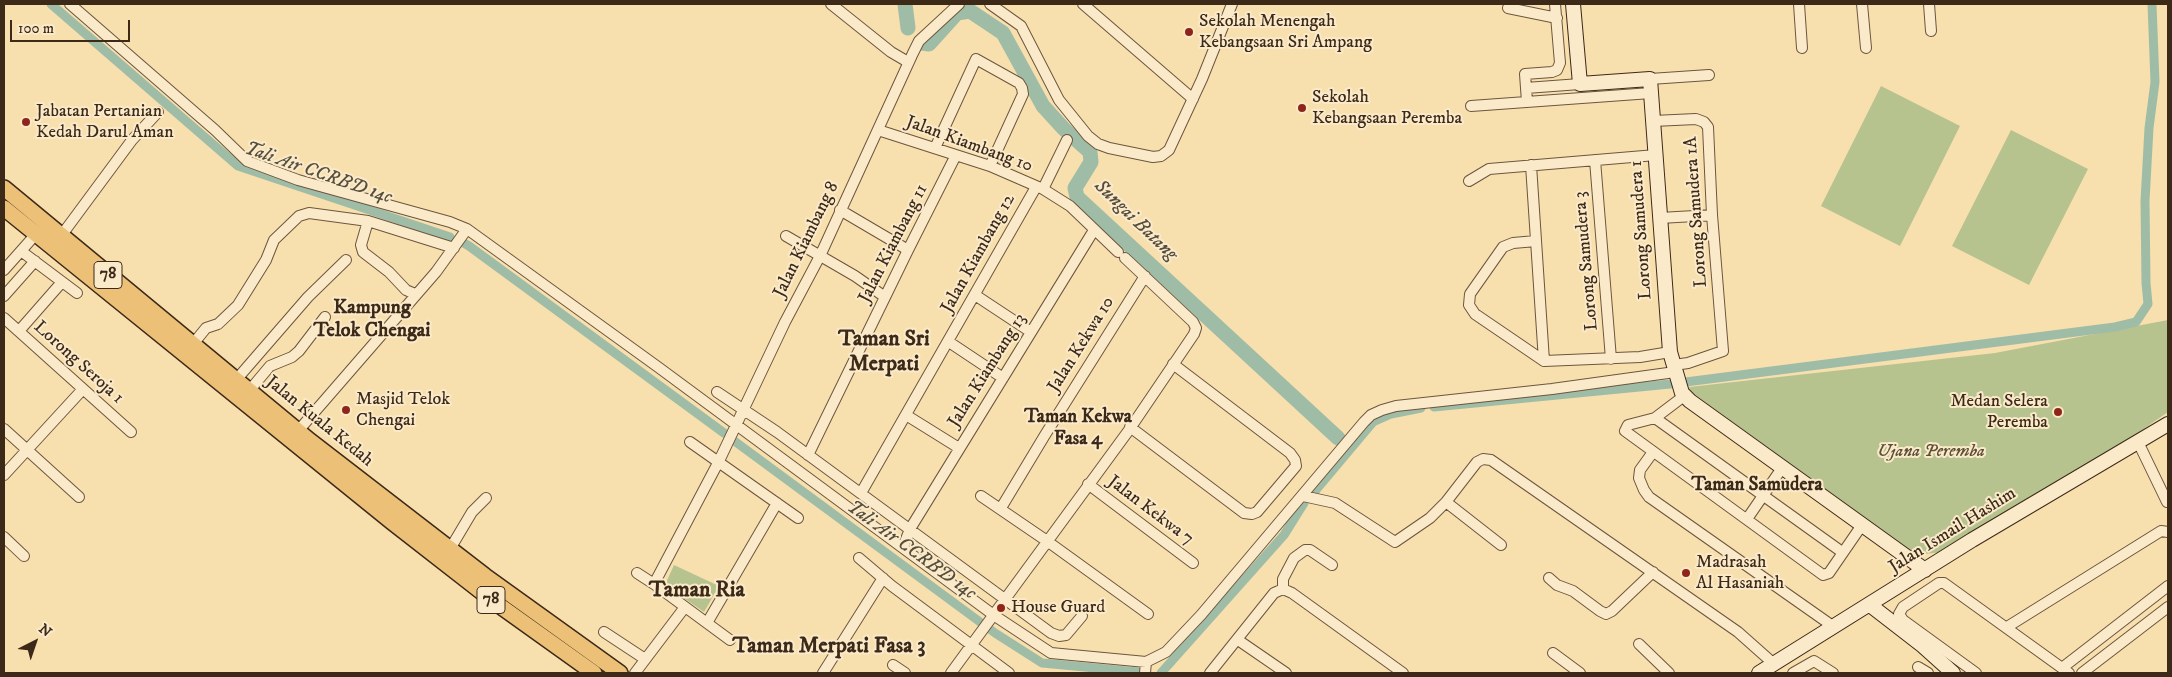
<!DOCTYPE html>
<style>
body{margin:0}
#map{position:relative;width:2172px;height:677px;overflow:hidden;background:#f8dfae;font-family:"IM FELL DW Pica",serif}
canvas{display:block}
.frame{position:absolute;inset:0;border:5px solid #3d2918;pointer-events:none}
.north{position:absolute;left:10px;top:617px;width:50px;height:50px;-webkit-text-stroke:4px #faeaca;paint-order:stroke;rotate:41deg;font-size:14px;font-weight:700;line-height:20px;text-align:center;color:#3d2918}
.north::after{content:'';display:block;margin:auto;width:18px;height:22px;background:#3d2918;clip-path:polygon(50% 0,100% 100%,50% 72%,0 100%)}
.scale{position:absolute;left:10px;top:20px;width:120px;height:22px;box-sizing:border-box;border:2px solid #3d2918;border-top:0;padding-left:6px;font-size:15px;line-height:18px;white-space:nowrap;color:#3d2918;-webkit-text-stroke:4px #faeaca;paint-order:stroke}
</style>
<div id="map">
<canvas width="2172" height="677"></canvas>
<div class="frame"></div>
<div class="north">N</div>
<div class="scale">100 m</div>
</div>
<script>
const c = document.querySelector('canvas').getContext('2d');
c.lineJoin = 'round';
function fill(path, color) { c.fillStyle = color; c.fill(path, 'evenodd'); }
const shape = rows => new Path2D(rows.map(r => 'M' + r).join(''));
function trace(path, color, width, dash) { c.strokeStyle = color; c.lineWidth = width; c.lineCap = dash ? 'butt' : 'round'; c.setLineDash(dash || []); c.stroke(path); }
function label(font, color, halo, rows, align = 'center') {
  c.font = font + ' "IM FELL DW Pica",serif'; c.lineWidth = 4; c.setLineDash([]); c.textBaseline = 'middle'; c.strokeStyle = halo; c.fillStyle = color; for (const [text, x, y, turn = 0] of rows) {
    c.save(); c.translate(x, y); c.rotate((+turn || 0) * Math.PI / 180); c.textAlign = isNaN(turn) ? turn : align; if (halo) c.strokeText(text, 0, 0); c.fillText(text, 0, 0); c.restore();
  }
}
fill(shape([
 [1881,86,1960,126,1900,246,1821,206],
 [2011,130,2088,169,2029,285,1952,246],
 [2168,320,2168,412,2122,444,1942,552,1916,555,1690,391,1689,387,1995,353],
 [674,565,719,586,704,612,665,585]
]), '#b7c38f');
trace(shape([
 [51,4,238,166,450,237],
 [460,241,469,246,724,433],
 [1434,407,1670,384,2115,327,2136,322,2148,304,2146,283,2145,201,2149,128,2155,82,2152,4],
 [733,440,995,633,1042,663,1138,672],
 [1315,491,1373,422,1391,414,1421,408],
 [1161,673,1284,535,1304,503]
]), '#9fbda6', 9);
trace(shape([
 [905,4,908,28],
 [922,43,929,44,957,13,970,11,1003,33,1043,106,1064,129,1090,152,1091,162,1075,188,1077,197,1338,438]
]), '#9fbda6', 15);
const street = shape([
 [70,4,215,130,247,161,298,180,450,222,467,229,658,367,995,616,1051,653,1146,662,1166,652,1201,615,1364,422,1371,415,1382,410,1396,406,1552,389,1675,372],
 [831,4,891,52,908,62],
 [990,4,1021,26,1059,100,1088,136,1098,144,1109,148,1153,157,1161,156,1169,150,1202,79,1232,4],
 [1083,4,1193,99],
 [1799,4,1802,48],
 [1862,4,1866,48],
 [1929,4,1931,31],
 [1508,8,1557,18],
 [1650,79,1709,75],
 [1526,88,1580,84],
 [1527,102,1525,74,1552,72,1557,70,1560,63,1555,4],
 [1471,106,1651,93],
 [1653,121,1696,119,1704,122,1708,127,1712,215,1723,351,1688,363,1674,365],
 [878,130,990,166,1043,189,1070,206,1118,252],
 [935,148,976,59,1019,83,1022,88,1023,94,990,166],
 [1595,160,1611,359],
 [1531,165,1544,361],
 [1469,181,1489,169,1656,155],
 [1043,189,1067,140],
 [840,210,908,250],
 [1660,218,1712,215],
 [368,221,361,245,363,252,389,272,406,290,415,294],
 [61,236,132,140,158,112],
 [786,236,855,276,885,297],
 [1536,241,1513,243,1503,247,1470,294,1469,305,1475,314,1544,361,1640,357,1670,352],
 [21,251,77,293],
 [4,270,36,234],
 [975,295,1031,332],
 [4,296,35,261],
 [4,318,131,432],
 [19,331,62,282],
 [949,342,1003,378],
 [193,344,206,328,218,324,238,305,266,260,274,240,299,216,309,213,368,221,454,248],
 [236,380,308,297,346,260],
 [249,391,270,366,292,357,299,351,325,317],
 [717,392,777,432,1051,633,1059,636,1066,635,1082,616],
 [1684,396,1655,418,1628,425,1625,431,1823,575,1829,573,1862,525],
 [906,415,959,448],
 [1655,418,1842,552],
 [1130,427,1244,513,1252,514,1257,512,1296,466,1295,460,1290,453,1173,364],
 [4,429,79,497],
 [298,431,436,272,467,229],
 [690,442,798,518],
 [2138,442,2167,502],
 [1653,452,1640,470,1639,478,1644,490,1649,497,1834,627],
 [808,455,908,250,956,155],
 [4,475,83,389],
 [1088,484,1193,563],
 [861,493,1036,187],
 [981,496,1047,541,1148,614],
 [1303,496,1335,503,1395,542,1430,518,1446,502,1477,462,1483,459,1491,460,1738,632,1774,664],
 [1446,502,1501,545],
 [1001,508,1045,435,1145,276],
 [1747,519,1782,468],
 [4,537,24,556],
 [903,547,910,529,1094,230],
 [450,549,472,512,486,498],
 [859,558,892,586,1009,673],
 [637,573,654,584],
 [1549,578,1557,585,1573,591,1600,611,1606,614,1612,611,1653,572],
 [1283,589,1283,579,1294,558,1305,550,1310,550,1332,565],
 [707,623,777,503],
 [2007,627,2161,531,2168,532],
 [604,632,645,659],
 [730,640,654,584,719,461,785,322,820,256,913,53,919,41,959,4],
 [1238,640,1286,673],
 [1639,644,1669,673],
 [1553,653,1580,673],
 [893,665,905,673],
 [1918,667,1928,673],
 [2062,668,2168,586],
 [635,673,685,607],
 [823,673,883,578],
 [951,673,1129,430,1194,334,1196,328,1193,322,1125,258],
 [1145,673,1146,662],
 [1210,673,1274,593,1283,589,1292,593,1403,673],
 [1793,673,1814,661,1833,673],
 [1976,673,1903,620,1899,614,1903,607,1939,583,1944,583,2069,673],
 [2082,673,2168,607]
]);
const secondary = shape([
 [1573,4,1580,84,1650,79,1670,352,1682,393,1690,401,1925,570],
 [1870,605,1923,646,1953,673],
 [1759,673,1972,540,2168,424]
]);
const primary = shape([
 [4,188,310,441,485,576,620,673],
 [4,208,392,522,496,603,594,673]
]);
trace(street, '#6c563e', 12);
trace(secondary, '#3d2918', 16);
trace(primary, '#3d2918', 18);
trace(street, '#faeaca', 10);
trace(secondary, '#faeaca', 14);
trace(primary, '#ecc077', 15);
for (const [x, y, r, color] of [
 [1189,32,5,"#8f2418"],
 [1302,108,5,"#8f2418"],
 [26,122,5,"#8f2418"],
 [346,410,5,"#8f2418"],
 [2058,412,5,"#8f2418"],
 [1686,573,5,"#8f2418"],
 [1001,608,5,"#8f2418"]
]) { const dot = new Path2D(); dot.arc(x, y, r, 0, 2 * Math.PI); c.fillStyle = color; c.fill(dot); trace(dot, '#faeaca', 2); }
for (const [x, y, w] of [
 [108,275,28],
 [491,600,28]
]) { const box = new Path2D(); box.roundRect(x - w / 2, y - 13.5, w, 27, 4); c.fillStyle = '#faeaca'; c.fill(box); trace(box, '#3d2918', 1); }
label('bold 16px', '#3d2918', null, [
 ["78",108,275],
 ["78",491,600]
]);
label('18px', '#3d2918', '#faeaca', [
 ["Sekolah Menengah",1199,22],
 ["Kebangsaan Sri Ampang",1199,43],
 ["Sekolah",1312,98],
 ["Kebangsaan Peremba",1312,119],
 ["Jabatan Pertanian",36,112],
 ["Kedah Darul Aman",36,133],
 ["Masjid Telok",356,400],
 ["Chengai",356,421],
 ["Medan Selera",2048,402,"right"],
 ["Peremba",2048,423,"right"],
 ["Madrasah",1696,563],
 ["Al Hasaniah",1696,584],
 ["House Guard",1011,608]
], 'left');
label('18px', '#3d2918', '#faeaca', [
 ["Jalan Kiambang 10",969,145,20],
 ["Lorong Samudera 1A",1697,212,-94],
 ["Lorong Samudera 1",1642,230,-94],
 ["Jalan Kiambang 8",807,240,-64],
 ["Jalan Kiambang 11",894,244,-63],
 ["Jalan Kiambang 12",979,254,-61],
 ["Lorong Samudera 3",1587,261,-95],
 ["Jalan Kekwa 10",1082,345,-58],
 ["Lorong Seroja 1",78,363,42],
 ["Jalan Kiambang 13",988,371,-58],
 ["Jalan Kuala Kedah",319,422,39],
 ["Jalan Kekwa 7",1150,511,37],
 ["Jalan Ismail Hashim",1953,531,-32]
]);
label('italic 18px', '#5c5036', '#faeaca', [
 ["Ujana Peremba",1931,452]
]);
label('italic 19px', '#564e3c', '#faeaca', [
 ["Tali Air CCRBD 14c",318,174,19],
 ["Sungai Batang",1135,221,44],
 ["Tali Air CCRBD 14c",911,551,36]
]);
label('bold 19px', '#3d2918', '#faeaca', [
 ["Taman Kekwa",1078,418],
 ["Fasa 4",1078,440],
 ["Taman Samudera",1757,486]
]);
label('bold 20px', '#3d2918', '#faeaca', [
 ["Kampung",372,309],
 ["Telok Chengai",372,332]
]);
label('bold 22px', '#3d2918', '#faeaca', [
 ["Taman Sri",884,340],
 ["Merpati",884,365],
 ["Taman Ria",697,591],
 ["Taman Merpati Fasa 3",829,647]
]);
</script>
